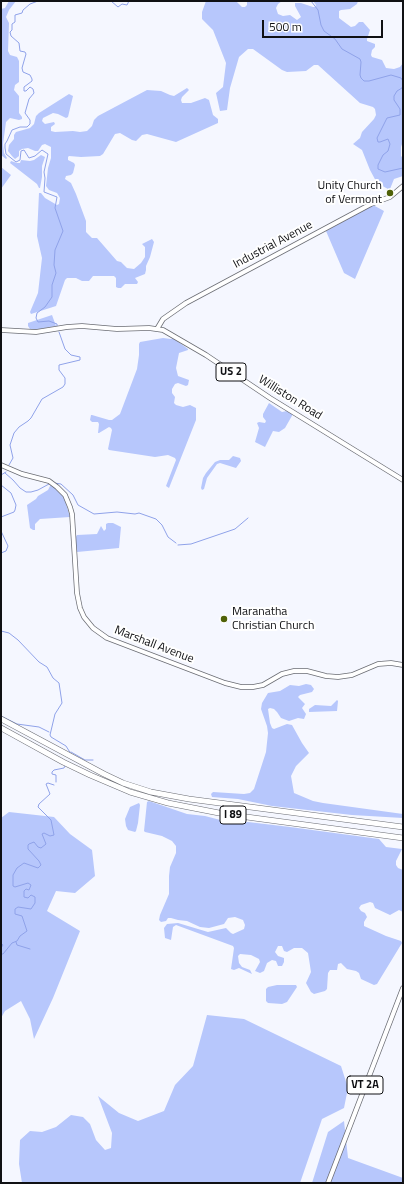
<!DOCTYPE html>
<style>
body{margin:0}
#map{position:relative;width:404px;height:1184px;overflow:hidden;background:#f5f7ff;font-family:"Titillium Web",sans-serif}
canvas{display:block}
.frame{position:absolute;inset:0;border:2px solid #101114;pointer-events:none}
.scale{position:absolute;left:262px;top:20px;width:121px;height:18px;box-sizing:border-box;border:2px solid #101114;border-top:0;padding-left:5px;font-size:12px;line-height:14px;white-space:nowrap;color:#101114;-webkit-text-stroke:3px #fff;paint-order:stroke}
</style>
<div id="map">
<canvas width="404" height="1184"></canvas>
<div class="frame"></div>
<div class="scale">500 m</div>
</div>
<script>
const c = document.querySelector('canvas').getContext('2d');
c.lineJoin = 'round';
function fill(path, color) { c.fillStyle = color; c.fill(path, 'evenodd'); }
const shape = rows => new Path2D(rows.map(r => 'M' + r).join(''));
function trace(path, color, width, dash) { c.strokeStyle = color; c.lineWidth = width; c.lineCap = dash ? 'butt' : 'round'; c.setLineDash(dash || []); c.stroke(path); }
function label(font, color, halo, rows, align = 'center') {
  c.font = font + ' "Titillium Web",sans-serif'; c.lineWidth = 4; c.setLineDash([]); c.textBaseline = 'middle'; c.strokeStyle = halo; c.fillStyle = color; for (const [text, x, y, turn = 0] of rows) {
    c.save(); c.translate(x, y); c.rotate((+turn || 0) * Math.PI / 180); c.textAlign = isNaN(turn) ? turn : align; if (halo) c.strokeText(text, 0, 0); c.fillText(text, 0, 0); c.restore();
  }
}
fill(shape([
 [9,1,16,1,9,10,6,17,9,23,8,51,10,55,17,57,19,61,19,82,15,85,14,90,19,96,19,113,22,117,22,119,19,120,10,118,6,122,3,144,4,153,7,158,6,159,1,155,1,9,5,8],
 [206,1,236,1,242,7,245,7,247,5,247,1,282,1,278,4,276,8,278,14,283,16,290,15,297,20,301,17,295,6,295,3,301,3,313,7,315,7,316,5,313,1,358,1,357,4,350,9,341,10,339,11,339,18,351,27,355,26,359,22,363,22,370,30,367,39,367,41,375,44,375,47,372,50,371,55,372,57,382,60,386,68,394,69,400,67,403,63,403,141,401,147,401,156,403,158,403,176,394,179,390,189,388,189,377,183,370,170,362,150,353,144,360,138,362,132,374,119,376,115,375,109,373,107,360,103,318,65,314,65,306,71,287,72,282,70,253,49,248,49,239,57,230,88,227,110,220,111,216,93,223,87,226,63,213,30,202,19,202,12],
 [187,88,189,90,182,97,181,100,182,103,191,103,205,98,209,100,213,115,218,119,218,123,176,142,147,134,142,135,136,141,132,140,120,133,115,134,103,154,100,156,81,157,69,156,68,157,68,160,74,163,75,165,73,173,71,175,66,176,65,179,71,183,76,194,86,221,86,232,92,238,97,238,117,261,121,262,127,268,134,269,141,263,145,257,145,247,142,244,152,239,154,242,150,257,146,266,146,270,145,274,135,278,138,282,137,284,125,284,121,288,118,288,116,287,116,278,114,276,93,276,89,281,82,281,76,278,67,278,65,280,56,306,31,314,30,312,38,293,42,258,37,236,39,193,41,193,45,198,57,205,59,204,60,198,57,193,49,190,46,186,48,168,51,158,51,147,45,144,42,145,38,151,35,151,28,148,22,149,19,151,19,156,15,159,12,156,8,151,9,145,14,139,14,135,16,132,30,128,34,124,36,116,39,113,69,94,73,96,68,117,66,118,58,114,53,113,43,118,42,121,45,124,54,122,55,124,51,127,51,131,55,132,73,131,80,132,87,131,92,126,94,120,98,116,147,90,161,91,170,95,174,96],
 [41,155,45,157,42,166,42,177,40,188,39,188,37,184,10,163,11,161,17,163,20,163,21,160,30,161,34,160],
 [1,167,11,175,1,189],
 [373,205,384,211,355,279,344,273,326,231],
 [52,315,56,326,34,330,30,329,28,326,28,323],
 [163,338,171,339,173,338,188,349,188,350,179,353,176,368,178,376,189,380,188,385,186,386,178,383,175,384,172,389,172,393,175,397,174,403,176,405,183,407,190,405,196,408,196,420,169,488,166,486,176,460,175,458,168,455,155,457,109,450,108,449,112,430,111,428,109,427,99,433,98,433,99,424,98,422,92,422,90,420,91,415,92,415,109,420,112,420,120,414,137,369,139,355,139,344,140,342],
 [269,403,282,412,287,411,293,414,285,428,279,432,273,431,265,447,255,442,259,428,257,423,259,422,265,423,266,421,263,417,263,414],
 [233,456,240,458,241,461,236,468,220,463,217,464,207,478,204,489,202,490,201,488,203,478,206,473,215,462,220,460,229,460],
 [51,484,61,492,64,497,70,517,40,519,35,524,35,530,33,530,30,528,27,505,36,499,38,496,48,490],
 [108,523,113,523,121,527,119,548,77,552,75,550,75,538,77,535,97,534,101,526,104,531,106,529,106,524],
 [306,684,311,685,314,689,312,692,300,695,298,697,305,704,302,708,306,714,304,719,298,718,289,721,281,718,277,712,274,709,270,708,268,709,270,723,272,728,274,729,287,724,292,725,302,743,309,753,296,766,291,776,294,793,313,801,323,803,403,814,403,818,352,815,272,806,238,799,212,797,211,794,213,792,244,794,250,793,254,789,266,752,268,733,267,726,261,709,262,703,268,693,280,691,290,685,299,686],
 [337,700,338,701,337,711,309,712,309,709,315,705,331,706],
 [149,801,187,814,205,816,228,822,235,823,248,822,290,827,379,839,386,847,402,849,396,861,396,865,398,868,403,870,403,912,399,910,390,915,375,908,373,903,370,902,361,905,359,908,361,911,365,913,367,917,364,922,364,926,386,936,401,941,402,943,377,984,374,985,361,979,359,973,356,971,347,969,341,963,338,964,337,970,330,970,328,973,327,989,325,991,314,994,311,992,306,983,311,972,308,953,302,948,294,948,287,952,284,951,282,946,278,946,275,952,278,956,284,958,284,962,282,966,278,966,276,961,272,960,267,963,264,971,260,973,255,971,260,962,259,959,251,955,240,954,238,956,239,963,242,967,250,970,252,974,239,968,234,970,231,969,234,948,233,946,176,925,173,927,171,940,165,938,164,928,167,924,178,923,208,932,226,928,231,933,233,934,244,929,245,925,243,920,235,917,228,918,224,924,209,928,200,927,187,921,178,920,171,918,168,918,166,921,161,922,159,920,160,915,169,894,169,876,170,867,176,853,176,846,172,841,162,836,145,832,144,831,147,802],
 [139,803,140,805,138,823,136,831,135,832,128,830,126,826,125,819,130,807],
 [9,812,54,817,70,834,92,850,95,876,75,893,56,891,47,911,80,931,53,998,34,1039,30,1019,21,1001,5,1011,1,1018,1,818],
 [277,985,296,985,297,987,287,1002,282,1004,268,1003,266,1001,266,989,268,987],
 [207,1015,244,1019,341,1066,348,1088,344,1108,322,1119,300,1183,22,1183,19,1164,20,1140,30,1131,42,1132,56,1127,71,1115,83,1117,90,1124,96,1140,105,1150,111,1148,112,1133,98,1096,119,1113,138,1121,164,1111,175,1085,193,1066],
 [344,1121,348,1158,403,1178,403,1183,312,1183,328,1132]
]), '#b7c7fc');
trace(shape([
 [38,1,30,4,23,10,22,13,15,15,15,22,12,24,12,30,10,32,11,36,19,43,20,51,25,52,26,54,22,68,23,72,30,75,32,79,32,81,24,87,24,91,26,91,30,87,33,89,34,93,29,99,25,113,30,120,30,124,27,127,20,127,12,130,7,141,5,144,5,148,6,154,16,162,20,160,21,151,24,150,29,158,35,156,42,150,48,154,44,172,45,178,44,192,57,197,55,208,63,231,55,250,54,265,56,273,52,285,52,297,45,307,37,313,36,318,38,322,49,321,57,324,57,326],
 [111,1,118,7,122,4,127,5,129,1],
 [137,1,141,1],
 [311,1,318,10,321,25,324,31,335,39,342,49,360,59,361,62,360,75,361,78,364,81,369,81,391,75,401,78,403,81],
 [403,85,402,88,397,91,394,96,394,100,400,109,400,115,387,118,377,138,378,142,380,142,388,139,390,144,388,151,383,155,378,165,378,169,385,172,403,168],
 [9,465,13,458,10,445,14,433,19,427,28,421,31,418,42,399,63,387,65,384,65,378,59,370,59,365,80,360,80,357,71,355,65,349,59,332],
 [5,473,13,480,20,488,26,492,31,492,38,490,49,484],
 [1,475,6,472],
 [54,483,61,484,73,495,78,505,94,514,117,512,135,514,139,513,156,519,162,525,168,537,176,543],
 [1,485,11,493,16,505,15,510,14,512,1,517],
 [1,531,8,546,6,551,1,553],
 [178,545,191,544,235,529,248,518],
 [1,631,9,633,18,640,39,662,47,667,53,678,59,683,62,703,55,714,50,735,51,737,66,746,71,754],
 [1,716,17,724,39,727,49,732],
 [71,752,85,760,93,760],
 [56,782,56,775,52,774,52,772,54,770,64,768,65,766],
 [16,942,17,945,30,949],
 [1,943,3,945,1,948],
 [1,954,3,954,12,943,17,941,20,936,27,931,22,916,15,914,15,909,18,907,31,909,35,903,35,897,31,895,28,898,24,897,24,891,26,889,29,890,31,885,28,883,15,887,13,886,13,875,17,868,24,863,38,868,41,865,39,861,28,849,28,845,29,844,34,842,38,847,41,848,46,844,42,834,44,833,50,836,54,835,51,820,38,807,39,804,50,794,46,784,48,783,54,785]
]), '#8fa2e9', 1);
const major = shape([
 [157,329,163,319,186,303,371,204,390,197,403,186],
 [1,330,36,332,67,327,82,326,117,329,149,328,163,330,206,355,270,398,403,480],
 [1,465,22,474,49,481,57,487,65,495,70,507,72,514,77,593,80,608,84,617,93,628,107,638,225,683,241,687,253,687,263,685,282,674,294,671,307,671,326,676,338,677,352,675,378,664,391,663,403,665],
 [328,1183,403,988]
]);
const highway = shape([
 [1,719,104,774,123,783,151,792,189,799,403,827],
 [1,728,63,762,90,775,130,792,168,803,219,813,254,818,403,838]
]);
trace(major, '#6b6d74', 5.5);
trace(highway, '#6b6d74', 6);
trace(major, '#fff', 4);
trace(highway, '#fff', 5);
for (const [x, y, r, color] of [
 [390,193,4,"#4f6108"],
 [224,619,4,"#4f6108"]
]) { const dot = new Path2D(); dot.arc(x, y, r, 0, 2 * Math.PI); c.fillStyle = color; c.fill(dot); trace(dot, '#fff', 1.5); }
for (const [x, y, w] of [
 [231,372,30],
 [233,815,26],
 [365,1085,36]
]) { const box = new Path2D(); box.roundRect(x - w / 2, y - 9, w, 18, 3); c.fillStyle = '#fff'; c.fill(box); trace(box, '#101114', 1); }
label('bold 11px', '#101114', null, [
 ["US 2",231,372],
 ["I 89",233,815],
 ["VT 2A",365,1085]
]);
label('12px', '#101114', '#fff', [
 ["Unity Church",382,186],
 ["of Vermont",382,200],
 ["Maranatha",232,612,"left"],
 ["Christian Church",232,626,"left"]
], 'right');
label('12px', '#101114', '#fff', [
 ["Industrial Avenue",273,245,-28],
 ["Williston Road",290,398,32],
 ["Marshall Avenue",154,645,21]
]);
</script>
